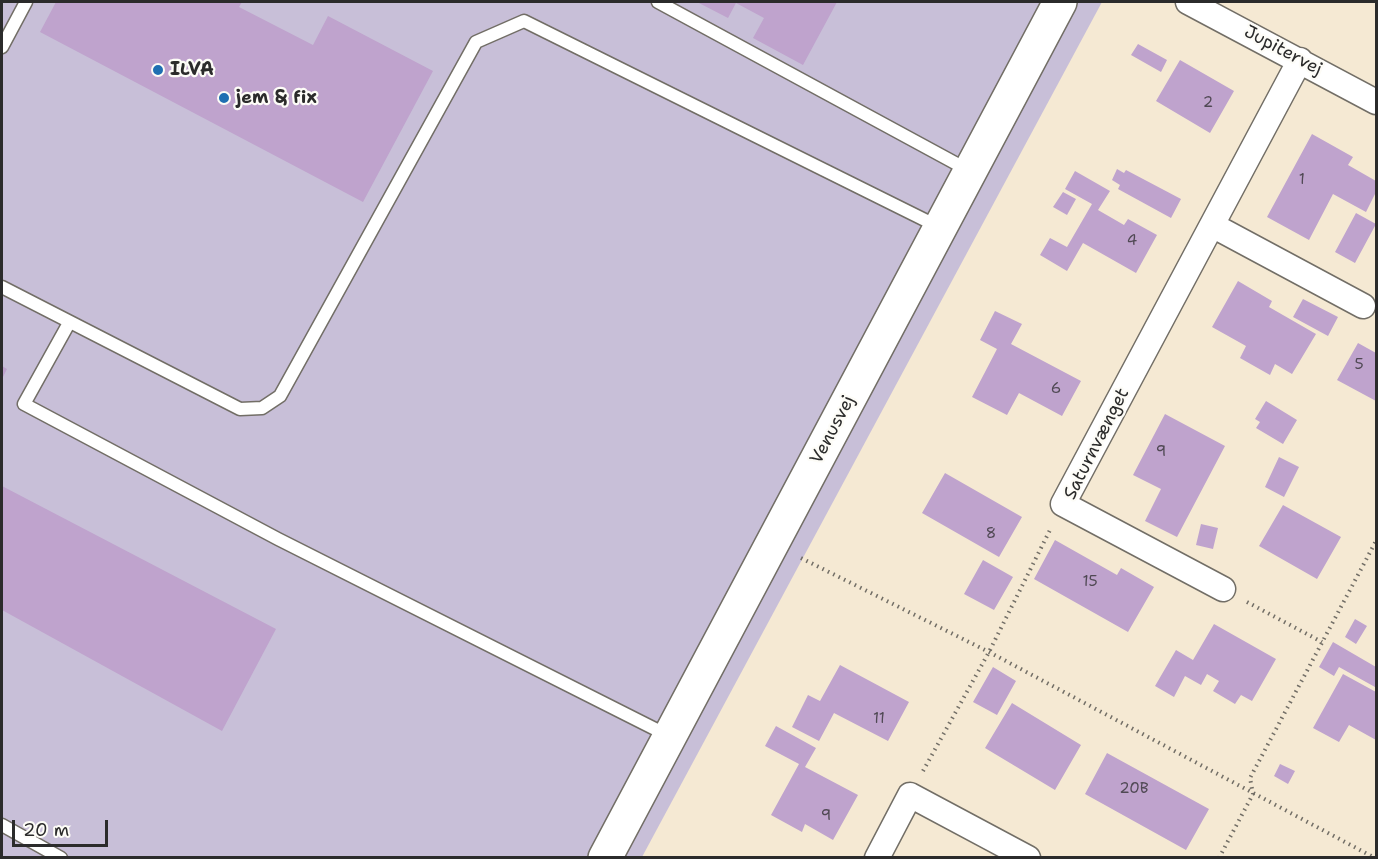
<!DOCTYPE html>
<meta charset="utf-8">
<style>
body{margin:0}
#map{position:relative;width:1378px;height:859px;overflow:hidden;background:#f5e9d3;font-family:"Shantell Sans",sans-serif}
canvas{display:block}
.frame{position:absolute;inset:0;border:3px solid #2b2b2b;pointer-events:none}
.scale{position:absolute;left:12px;top:820px;width:96px;height:27px;box-sizing:border-box;border:3px solid #2b2b2b;border-top:0;padding-left:8px;font-size:18px;line-height:21px;white-space:nowrap;color:#2b2b2b;-webkit-text-stroke:4px #fdfcf7;paint-order:stroke}
</style>
<div id="map">
<canvas width="1378" height="859"></canvas>
<div class="frame"></div>
<div class="scale">20 m</div>
</div>
<script>
const c = document.querySelector('canvas').getContext('2d');
c.lineJoin = 'round';
function fill(path, color) { c.fillStyle = color; c.fill(path, 'evenodd'); }
const shape = rows => new Path2D(rows.map(r => 'M' + r).join(''));
function trace(path, color, width, dash) { c.strokeStyle = color; c.lineWidth = width; c.lineCap = dash ? 'butt' : 'round'; c.setLineDash(dash || []); c.stroke(path); }
function label(font, color, halo, rows, align = 'center') {
  c.font = font + ' "Shantell Sans",sans-serif'; c.lineWidth = 4.5; c.setLineDash([]); c.textBaseline = 'middle'; c.strokeStyle = halo; c.fillStyle = color; for (const [text, x, y, turn = 0] of rows) {
    c.save(); c.translate(x, y); c.rotate((+turn || 0) * Math.PI / 180); c.textAlign = isNaN(turn) ? turn : align; if (halo) c.strokeText(text, 0, 0); c.fillText(text, 0, 0); c.restore();
  }
}
fill(shape([
 [2,2,1102,2,642,857,2,858]
]), '#c8bfd8');
fill(shape([
 [56,2,242,2,239,7,313,45,328,16,433,71,363,202,40,32],
 [697,2,837,2,803,65,753,38,764,18,736,3,728,18],
 [1138,44,1167,60,1161,72,1131,55],
 [1180,60,1234,91,1210,133,1156,101],
 [1312,134,1353,157,1348,165,1376,181,1376,192,1366,212,1333,194,1309,240,1267,217],
 [1117,169,1124,173,1126,170,1181,199,1171,218,1118,189,1120,185,1112,180],
 [1075,171,1110,191,1098,210,1124,225,1128,219,1157,235,1136,273,1083,243,1067,271,1040,255,1050,238,1067,247,1092,204,1065,189],
 [1063,192,1076,199,1067,215,1053,207],
 [1356,213,1376,224,1355,263,1335,252],
 [1238,281,1272,301,1269,307,1316,334,1292,374,1275,364,1270,375,1240,358,1246,346,1212,327],
 [1303,299,1338,317,1328,336,1293,317],
 [995,311,1022,324,1011,344,1081,381,1062,416,1019,393,1007,415,972,397,997,349,980,340],
 [1358,343,1376,353,1376,401,1337,380],
 [2,366,7,369,2,379],
 [1266,401,1297,420,1283,444,1256,428,1260,422,1255,419],
 [1165,414,1225,446,1177,537,1145,521,1161,489,1133,475],
 [1279,457,1299,467,1284,497,1265,487],
 [945,473,1022,517,999,557,922,513],
 [2,486,276,629,222,731,2,610],
 [1283,505,1341,537,1317,579,1259,546],
 [1201,524,1218,528,1213,549,1196,545],
 [1055,540,1117,575,1121,568,1154,587,1128,632,1034,579],
 [983,560,1013,577,994,610,964,594],
 [1355,619,1367,626,1356,644,1345,637],
 [1214,624,1276,659,1252,701,1241,695,1235,704,1213,691,1219,681,1207,674,1201,685,1185,676,1174,697,1155,686,1176,650,1193,660],
 [1333,642,1376,667,1375,687,1339,667,1334,676,1319,667],
 [840,665,909,702,888,741,834,713,819,741,792,727,808,695,820,701],
 [993,667,1016,681,997,715,973,702],
 [1343,674,1376,692,1376,740,1349,725,1339,742,1313,728],
 [1012,703,1081,745,1055,790,985,748],
 [776,726,816,748,805,767,858,795,833,840,805,824,802,832,771,815,799,764,765,746],
 [1107,753,1209,809,1186,850,1085,794],
 [1280,764,1295,771,1288,784,1274,776]
]), '#bfa3cd');
const lane = shape([
 [658,2,968,170],
 [2,47,26,2],
 [2,287,240,409,262,408,280,396,476,42,524,21,939,227],
 [69,323,24,404,278,539,669,736],
 [2,825,61,858]
]);
const street = shape([
 [1188,2,1376,102],
 [1212,225,1363,306],
 [1223,589,1063,504,1300,60],
 [877,858,910,795,1028,858]
]);
const secondary = shape([
 [605,858,1060,2]
]);
trace(lane, '#726e66', 15);
trace(street, '#726e66', 27);
trace(secondary, '#726e66', 36);
trace(shape([
 [801,558,989,652,1375,858],
 [1247,602,1322,642],
 [923,771,989,652,1051,528],
 [1219,858,1253,794,1250,778,1376,541]
]), '#726e66', 4, [1.5, 4.5]);
trace(lane, '#fff', 12);
trace(street, '#fff', 24);
trace(secondary, '#fff', 33);
for (const [x, y, r, color] of [
 [158,70,6,"#1f6fb2"],
 [224,98,6,"#1f6fb2"]
]) { const dot = new Path2D(); dot.arc(x, y, r, 0, 2 * Math.PI); c.fillStyle = color; c.fill(dot); trace(dot, '#fdfcf7', 2); }
label('15px', '#504954', null, [
 ["2",1208,103],
 ["1",1302,180],
 ["4",1132,241],
 ["5",1359,365],
 ["6",1056,389],
 ["9",1161,452],
 ["8",991,534],
 ["15",1090,582],
 ["11",879,719],
 ["20B",1134,789],
 ["9",826,816]
]);
label('18px', '#2b2b2b', '#fdfcf7', [
 ["Jupitervej",1283,51,28],
 ["Venusvej",833,430,-62],
 ["Saturnvænget",1097,444,-63]
]);
label('bold 18px', '#2b2b2b', '#fdfcf7', [
 ["ILVA",170,70],
 ["jem & fix",236,98]
], 'left');
</script>
